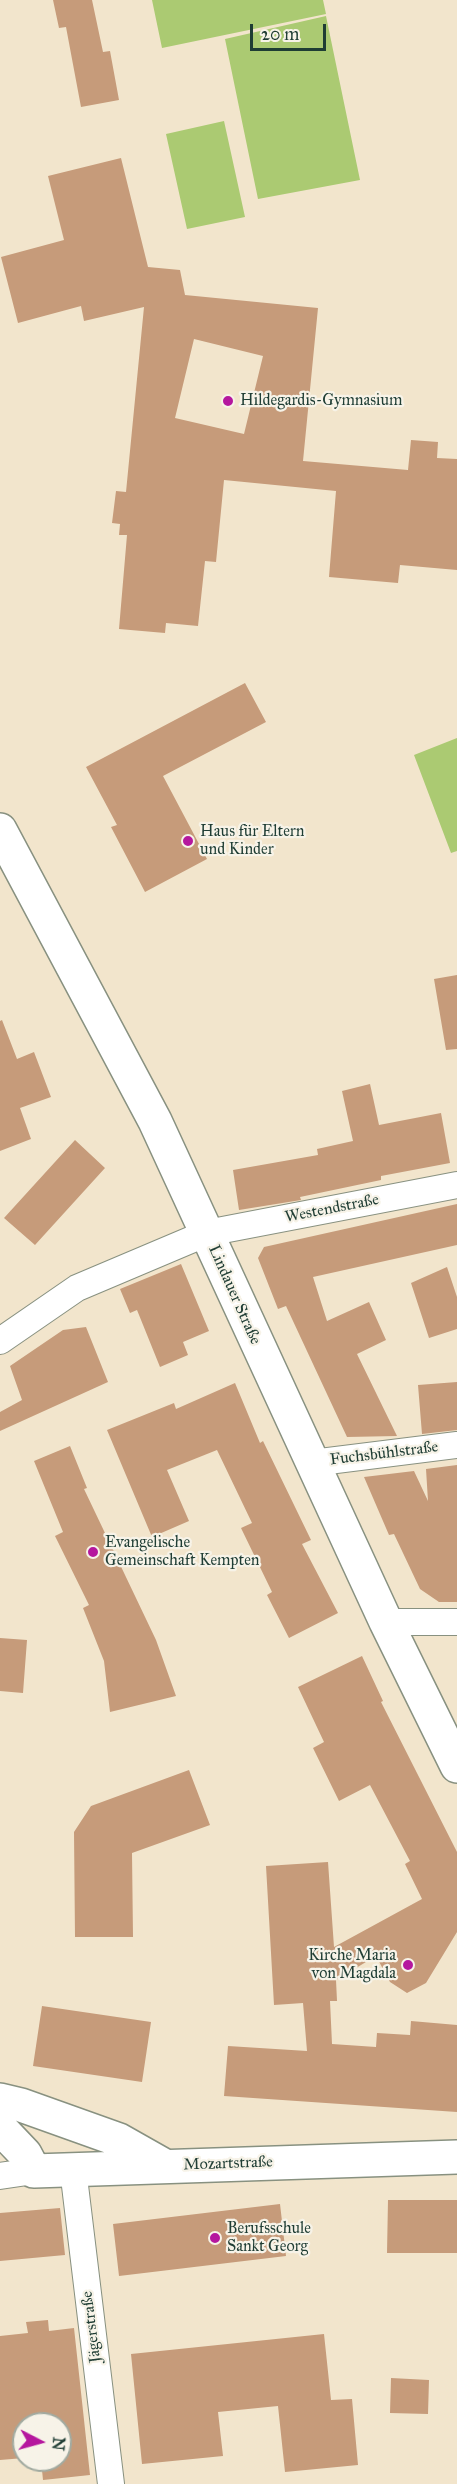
<!DOCTYPE html>
<meta charset="utf-8">
<style>
body{margin:0}
#map{position:relative;width:457px;height:2484px;overflow:hidden;background:#f2e5cc;font-family:"IM FELL Great Primer",serif}
canvas{display:block}
.north{position:absolute;left:12px;top:2412px;width:60px;height:60px;box-sizing:border-box;background:#f7f3e8;border:2px solid #a1aaa0;border-radius:50%;rotate:96deg;font-size:16px;font-weight:700;line-height:24px;text-align:center;color:#1f3d34}
.north::after{content:'';display:block;margin:auto;width:21px;height:27px;background:#b5179e;clip-path:polygon(50% 0,100% 100%,50% 72%,0 100%)}
.scale{position:absolute;left:250px;top:24px;width:76px;height:27px;box-sizing:border-box;border:3px solid #1f3d34;border-top:0;padding-left:8px;font-size:18px;line-height:21px;white-space:nowrap;color:#1f3d34;-webkit-text-stroke:4px #f7f3e8;paint-order:stroke}
</style>
<div id="map">
<canvas width="457" height="2484"></canvas>
<div class="north">N</div>
<div class="scale">20 m</div>
</div>
<script>
const c = document.querySelector('canvas').getContext('2d');
c.lineJoin = 'round';
function fill(path, color) { c.fillStyle = color; c.fill(path, 'evenodd'); }
const shape = rows => new Path2D(rows.map(r => 'M' + r).join(''));
function trace(path, color, width, dash) { c.strokeStyle = color; c.lineWidth = width; c.lineCap = dash ? 'butt' : 'round'; c.setLineDash(dash || []); c.stroke(path); }
function label(font, color, halo, rows, align = 'center') {
  c.font = font + ' "IM FELL Great Primer",serif'; c.lineWidth = 4.5; c.setLineDash([]); c.textBaseline = 'middle'; c.strokeStyle = halo; c.fillStyle = color; for (const [text, x, y, turn = 0] of rows) {
    c.save(); c.translate(x, y); c.rotate((+turn || 0) * Math.PI / 180); c.textAlign = isNaN(turn) ? turn : align; if (halo) c.strokeText(text, 0, 0); c.fillText(text, 0, 0); c.restore();
  }
}
fill(shape([
 [152,0,323,0,326,14,162,48],
 [326,16,360,180,258,199,225,39],
 [224,121,245,217,187,229,166,134],
 [457,738,457,851,451,853,414,755]
]), '#abca72');
fill(shape([
 [53,0,92,0,103,52,110,51,119,100,81,107,66,27,59,28],
 [121,158,148,267,180,270,185,295,318,308,303,461,408,470,411,440,438,442,437,458,457,459,457,570,400,565,398,583,329,577,336,491,224,480,216,562,205,561,198,626,166,623,165,633,119,629,127,535,119,535,120,524,112,523,116,491,126,492,144,307,84,321,81,306,18,323,1,257,64,240,48,176],
 [194,339,263,356,244,434,175,418],
 [245,683,266,722,163,776,207,859,145,892,111,827,117,825,86,767],
 [457,975,457,1049,446,1050,434,979],
 [2,1020,17,1059,34,1052,51,1097,20,1108,31,1139,0,1151,0,1021],
 [370,1084,379,1125,441,1113,450,1163,381,1176,381,1180,300,1197,301,1200,239,1210,233,1170,318,1155,317,1149,353,1141,342,1091],
 [75,1140,105,1168,35,1245,4,1218],
 [457,1204,457,1245,313,1277,327,1321,369,1302,386,1340,357,1354,397,1436,347,1437,286,1306,278,1309,258,1258,264,1247],
 [181,1264,209,1331,183,1342,188,1355,160,1367,137,1310,130,1313,120,1289],
 [447,1267,457,1297,457,1329,429,1338,411,1283],
 [86,1327,108,1382,0,1431,0,1412,22,1400,10,1366,63,1330],
 [457,1382,457,1430,422,1434,418,1385],
 [235,1383,260,1443,263,1441,311,1540,302,1544,338,1613,289,1638,267,1595,272,1592,241,1528,252,1523,217,1450,167,1470,189,1521,152,1537,107,1430,174,1403,176,1409],
 [70,1446,87,1488,84,1489,156,1640,176,1696,110,1712,104,1661,83,1608,89,1605,55,1536,63,1532,34,1461],
 [457,1465,457,1602,439,1602,420,1589,394,1534,389,1535,364,1477,414,1471,428,1501,426,1469],
 [0,1638,27,1640,23,1693,0,1691],
 [362,1656,383,1701,381,1702,457,1852,457,1932,426,1983,407,1993,390,1982,376,1956,336,1980,337,2001,330,2001,332,2044,376,2047,377,2033,410,2035,411,2021,457,2025,457,2112,224,2096,228,2046,307,2051,303,2003,274,2005,266,1866,328,1862,334,1947,422,1899,405,1864,410,1861,370,1785,339,1801,313,1748,324,1742,298,1687],
 [189,1770,210,1825,132,1853,133,1937,75,1937,74,1832,91,1806],
 [42,2006,151,2022,142,2082,33,2066],
 [388,2200,457,2200,457,2253,387,2253],
 [280,2204,286,2256,119,2276,113,2224],
 [60,2208,65,2255,0,2261,0,2213],
 [48,2320,49,2331,74,2328,90,2475,43,2480,41,2460,60,2460,60,2424,24,2424,24,2458,0,2460,0,2336,28,2333,26,2322],
 [324,2334,331,2400,352,2399,358,2465,285,2472,278,2406,218,2412,223,2456,142,2464,131,2354],
 [391,2378,429,2380,428,2414,390,2413]
]), '#c69b7a');
const street = shape([
 [0,1341,77,1288,207,1233,457,1185],
 [312,1463,457,1445],
 [386,1622,457,1622],
 [73,2169,111,2484],
 [0,2176,34,2171]
]);
const secondary = shape([
 [0,830,155,1121,386,1622,457,1766],
 [0,2100,21,2105,119,2140,165,2166],
 [0,2130,6,2134,25,2154,34,2171,457,2157]
]);
trace(street, '#889180', 28);
trace(secondary, '#889180', 36);
trace(street, '#fff', 26);
trace(secondary, '#fff', 33);
for (const [x, y, r, color] of [
 [228,401,6,"#b5179e"],
 [188,841,6,"#b5179e"],
 [93,1552,6,"#b5179e"],
 [408,1965,6,"#b5179e"],
 [215,2238,6,"#b5179e"]
]) { const dot = new Path2D(); dot.arc(x, y, r, 0, 2 * Math.PI); c.fillStyle = color; c.fill(dot); trace(dot, '#f7f3e8', 2); }
label('16px', '#1f3d34', '#f7f3e8', [
 ["Hildegardis-Gymnasium",240,401],
 ["Haus für Eltern",200,832],
 ["und Kinder",200,850],
 ["Evangelische",105,1543],
 ["Gemeinschaft Kempten",105,1561],
 ["Kirche Maria",396,1956,"right"],
 ["von Magdala",396,1974,"right"],
 ["Berufsschule",227,2229],
 ["Sankt Georg",227,2247]
], 'left');
label('16px', '#1f3d34', '#f7f3e8', [
 ["Westendstraße",332,1209,-11],
 ["Lindauer Straße",234,1295,66],
 ["Fuchsbühlstraße",384,1454,-7],
 ["Mozartstraße",228,2164,-2],
 ["Jägerstraße",92,2327,-97]
]);
</script>
